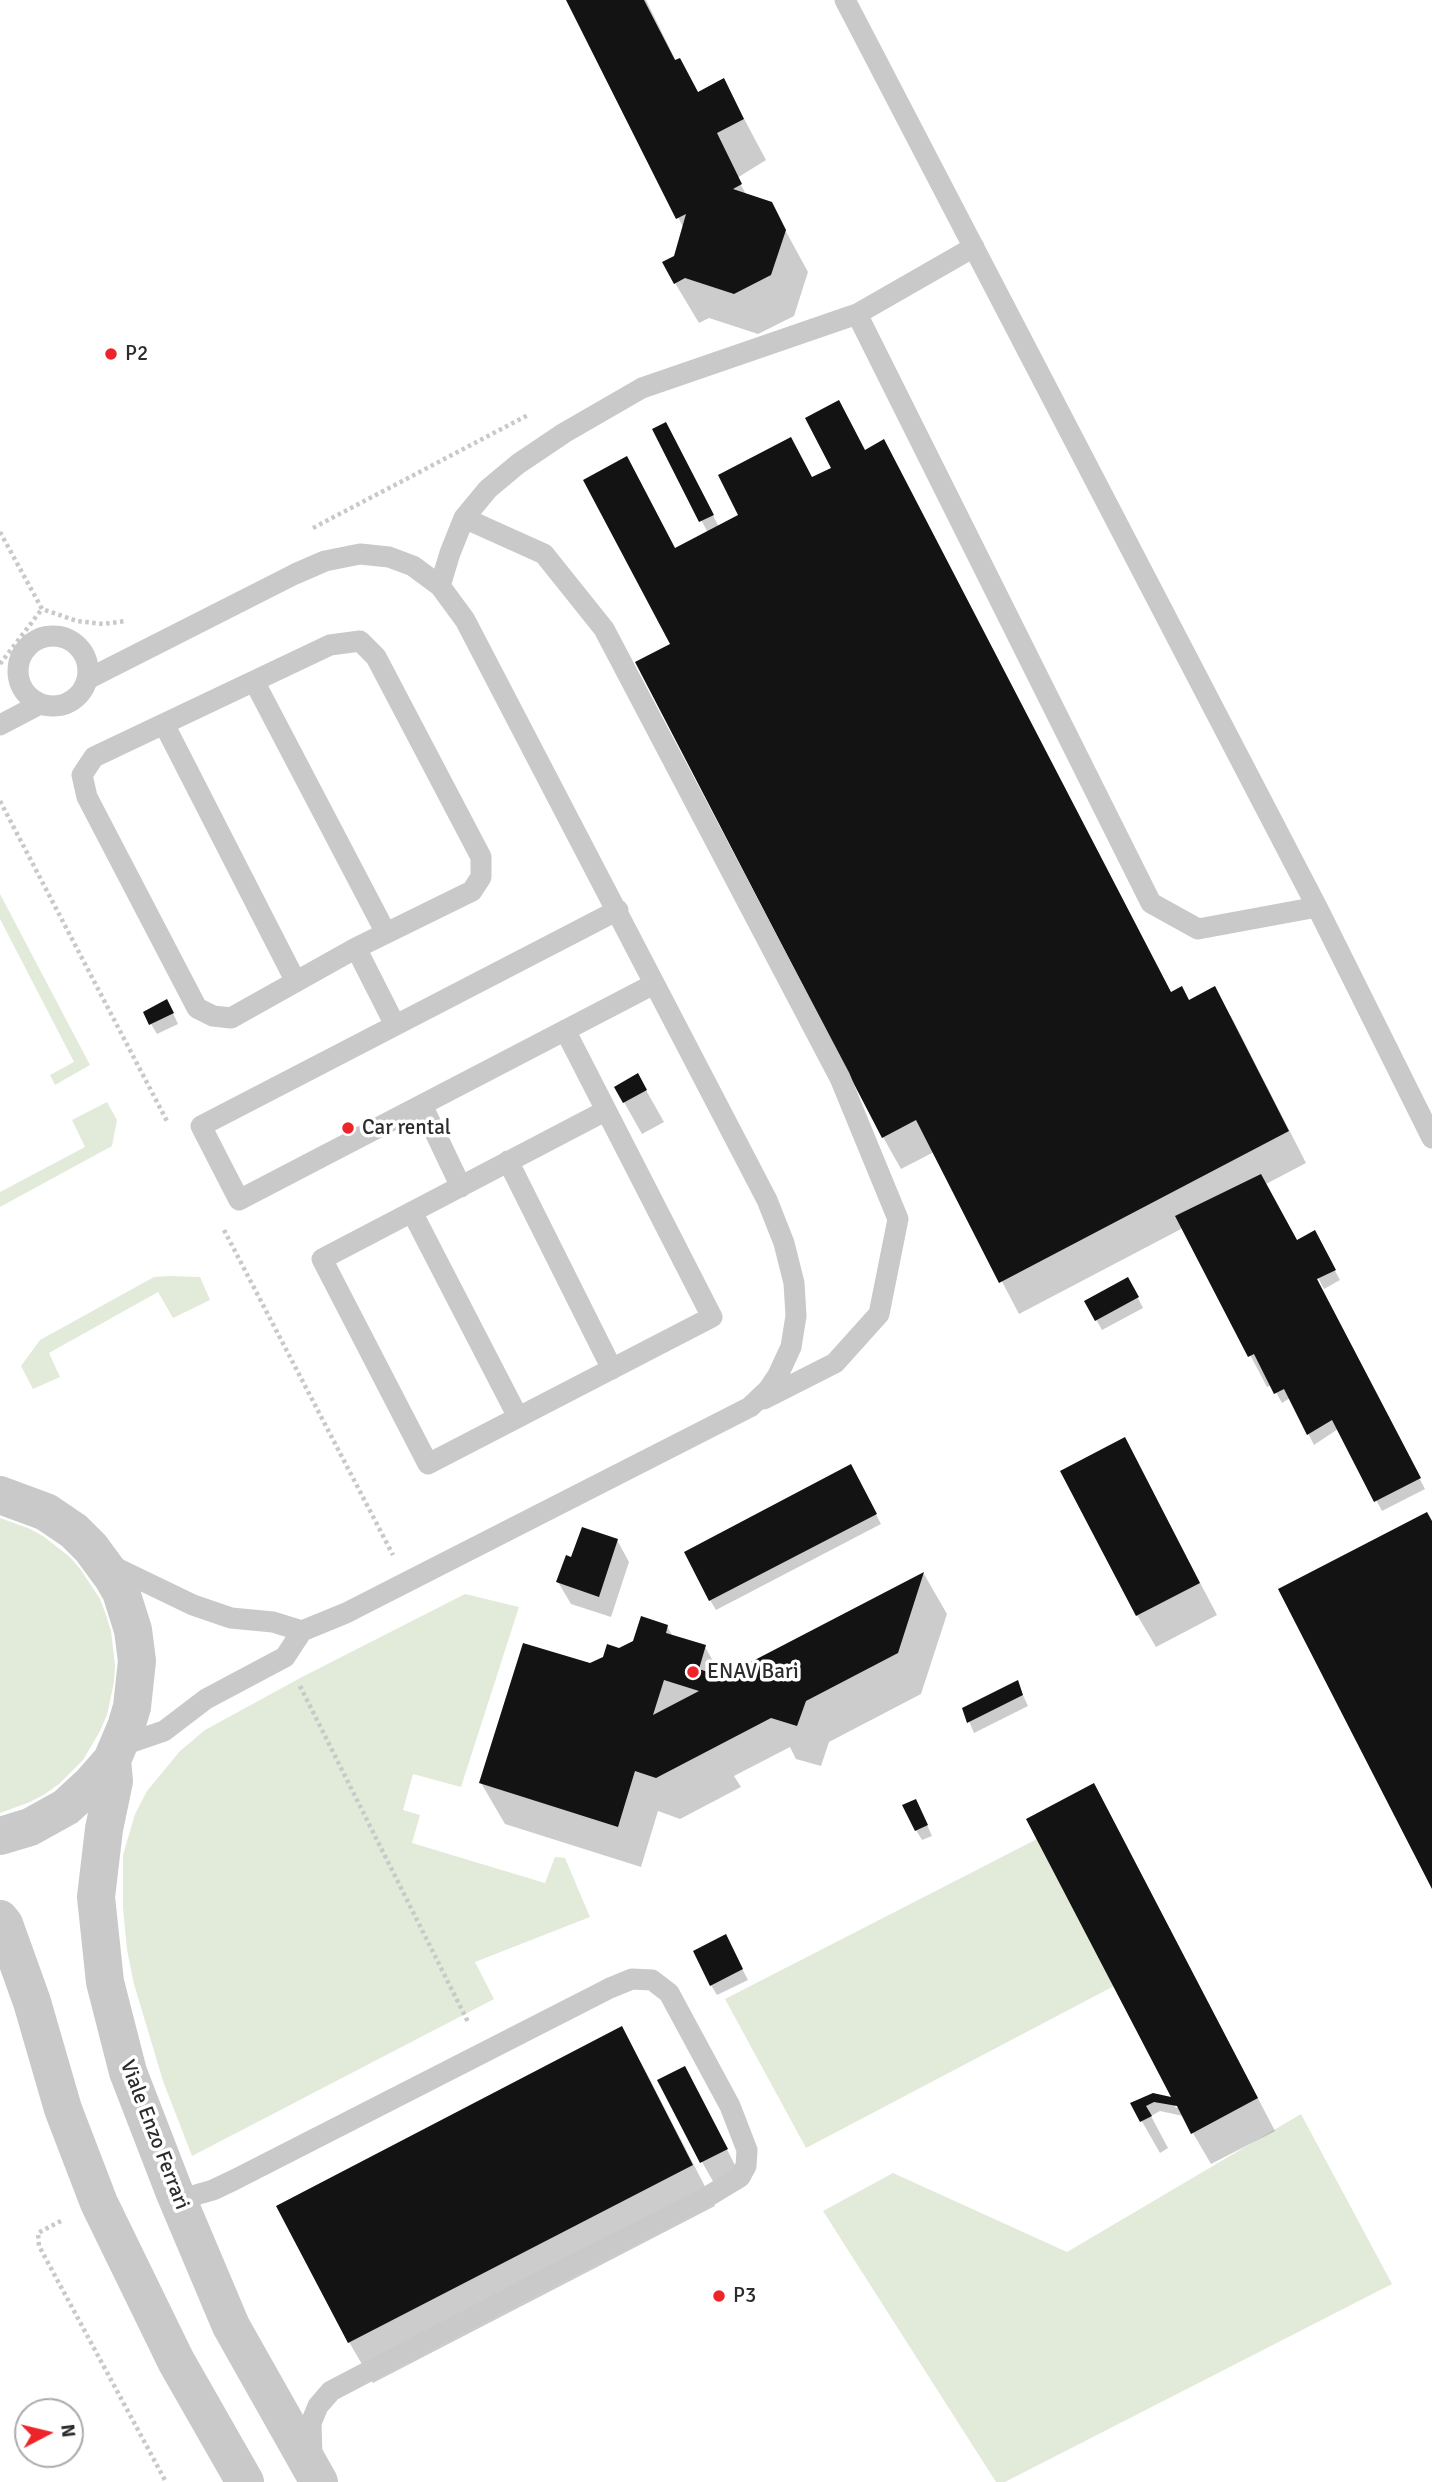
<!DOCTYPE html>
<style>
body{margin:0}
#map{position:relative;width:1432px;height:2482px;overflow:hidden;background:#fff;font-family:Signika,sans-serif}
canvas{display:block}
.north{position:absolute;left:14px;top:2398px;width:70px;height:70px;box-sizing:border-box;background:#fff;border:2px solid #ababab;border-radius:50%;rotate:83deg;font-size:19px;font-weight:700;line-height:28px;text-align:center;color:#2c2c2c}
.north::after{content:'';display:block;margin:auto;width:24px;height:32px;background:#ed2429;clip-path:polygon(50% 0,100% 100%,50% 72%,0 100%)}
</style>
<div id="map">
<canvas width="1432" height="2482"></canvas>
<div class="north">N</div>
</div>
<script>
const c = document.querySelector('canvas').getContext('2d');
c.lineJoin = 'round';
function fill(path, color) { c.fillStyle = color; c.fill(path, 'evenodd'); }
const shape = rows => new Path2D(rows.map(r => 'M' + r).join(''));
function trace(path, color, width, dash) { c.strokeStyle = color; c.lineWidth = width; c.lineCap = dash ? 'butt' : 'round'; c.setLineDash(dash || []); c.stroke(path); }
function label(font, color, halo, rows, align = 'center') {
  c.font = font + ' Signika,sans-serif'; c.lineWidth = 7; c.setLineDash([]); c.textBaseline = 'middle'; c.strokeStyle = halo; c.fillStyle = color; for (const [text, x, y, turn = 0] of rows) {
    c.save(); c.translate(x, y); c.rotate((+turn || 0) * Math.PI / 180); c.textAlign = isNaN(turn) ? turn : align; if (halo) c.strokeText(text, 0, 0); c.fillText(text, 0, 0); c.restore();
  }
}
fill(shape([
 [0,894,90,1065,55,1085,50,1075,74,1062,0,919],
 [107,1102,117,1120,112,1146,0,1207,0,1192,85,1147,72,1120],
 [170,1276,200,1277,210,1300,173,1318,158,1292,49,1353,60,1377,33,1389,21,1366,40,1340,154,1277],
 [0,1518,28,1528,43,1536,70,1557,81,1570,100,1599,106,1615,111,1631,115,1665,114,1682,107,1715,100,1731,83,1760,59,1784,45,1794,30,1802,0,1813],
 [465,1594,519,1607,461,1787,413,1774,403,1810,420,1815,412,1843,545,1883,555,1857,565,1858,590,1917,475,1962,494,1999,192,2156,163,2081,134,1984,127,1950,123,1908,123,1855,135,1814,147,1791,180,1751,205,1730,302,1677],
 [1037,1839,1114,1986,806,2148,725,1999],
 [1301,2114,1392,2284,1005,2482,996,2482,823,2211,893,2173,1067,2252]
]), '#e2ebd9');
fill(shape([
 [568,0,646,0,676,61,698,93,724,81,766,160,737,178,747,196,771,204,808,272,794,316,758,334,709,318,699,323,675,283,675,257,684,229],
 [654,430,671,434,719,527,864,452,1170,994,1189,1002,1214,989,1233,1020,1306,1163,1266,1184,1425,1489,1382,1511,1338,1429,1314,1445,1290,1398,1282,1403,1272,1385,1267,1387,1183,1228,1019,1314,934,1152,901,1169,883,1137,673,644,674,550,708,533],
 [172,1011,178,1024,157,1034,151,1024],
 [638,1076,664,1122,642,1134,616,1088],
 [1299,1241,1320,1243,1340,1280,1324,1289],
 [1134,1290,1143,1308,1102,1330,1086,1302],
 [1125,1440,1217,1615,1156,1647,1137,1615],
 [856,1477,881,1524,716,1610,710,1600],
 [617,1540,629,1562,611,1617,571,1604,558,1582,572,1560],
 [924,1574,947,1614,921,1694,829,1742,821,1766,796,1759,790,1747,734,1776,741,1787,680,1819,658,1811,641,1867,505,1824,481,1783,590,1665,667,1626,673,1637,705,1647,723,1678],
 [1017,1682,1028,1706,974,1733,964,1709],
 [921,1811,932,1836,922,1840,916,1830],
 [1111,1817,1275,2131,1211,2164,1183,2116,1160,2111,1151,2116,1168,2148,1160,2153,1132,2104,1170,2098,1176,2108,1179,2106],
 [731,1947,748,1980,717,1995,711,1985],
 [622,2029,645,2070,715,2206,373,2383,349,2342],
 [696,2089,738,2171,714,2183,702,2162]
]), '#0003');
fill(shape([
 [566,0,644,0,675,60,680,58,698,92,724,78,744,119,717,133,742,184,733,189,772,202,786,230,771,275,734,294,685,278,674,284,662,262,674,256,686,214,676,219],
 [839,400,865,450,884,439,1171,992,1182,986,1189,1000,1215,986,1289,1131,999,1283,916,1120,882,1138,635,662,670,644,583,480,627,456,675,548,738,515,718,475,791,437,812,477,831,468,805,418],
 [666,422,714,515,699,522,652,429],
 [167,999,174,1013,149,1025,143,1012],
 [638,1073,647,1090,623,1103,614,1087],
 [1261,1174,1297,1240,1315,1230,1336,1270,1317,1279,1421,1478,1374,1502,1332,1420,1307,1435,1284,1389,1274,1394,1254,1354,1248,1357,1175,1216],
 [1128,1277,1139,1297,1095,1321,1084,1301],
 [1125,1437,1200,1583,1136,1616,1060,1471],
 [851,1464,877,1514,709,1601,684,1552],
 [1427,1512,1432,1521,1432,1889,1278,1589],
 [582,1527,618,1539,599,1597,556,1582,566,1555,571,1557],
 [924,1572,898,1653,806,1701,797,1726,771,1718,656,1778,635,1771,618,1827,479,1783,523,1643,590,1663,603,1657,607,1644,619,1648,633,1641,641,1616,668,1625,666,1633,706,1645,699,1669,722,1677],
 [664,1680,699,1691,653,1715],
 [1018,1680,1023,1695,967,1723,962,1708],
 [1094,1783,1258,2098,1191,2134,1177,2106,1154,2102,1146,2106,1152,2116,1140,2122,1130,2103,1153,2093,1171,2097,1026,1819],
 [916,1799,928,1825,915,1831,902,1805],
 [726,1934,743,1969,710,1986,693,1951],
 [622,2026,693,2165,348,2343,276,2206],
 [685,2066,728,2149,700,2163,657,2080]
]), '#131313');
trace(shape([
 [313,528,528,415],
 [0,532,42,609,77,621,103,624,126,621],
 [0,664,42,609],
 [0,801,168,1123],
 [224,1230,393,1555],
 [300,1686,469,2024],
 [61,2221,38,2233,39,2246,166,2482]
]), '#c9c9c9', 4.5, [3.5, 3.5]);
trace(shape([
 [845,0,1317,907,1432,1138],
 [857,314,1151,903,1198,929,1317,907],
 [464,518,544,554,604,629,840,1078,898,1219,879,1314,835,1363,764,1399],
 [440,586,450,553,464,518,488,489,518,464,564,433,642,388,857,314,974,247],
 '18 671a35 35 0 1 1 70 0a35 35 0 1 1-70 0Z',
 [360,641,376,657,481,857,481,877,472,891,356,948,231,1018,213,1016,197,1008,87,797,82,775,94,757,330,645,360,641],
 [88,679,295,574,325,561,360,554,389,557,413,566,440,586,465,620,767,1200,784,1243,794,1283,796,1316,791,1347,778,1375,768,1390,750,1407,346,1613,302,1631,285,1657,206,1699,164,1731,117,1747],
 [254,681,386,933],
 [164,724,296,982],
 [0,725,40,704],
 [618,910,201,1126,239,1200,654,984],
 [356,948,395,1025],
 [565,1030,712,1317,428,1464,322,1259,605,1111],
 [422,1105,461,1187],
 [508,1161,612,1369],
 [412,1212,518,1417],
 [108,1564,193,1605,231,1618,273,1622,302,1631],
 [178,2200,213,2190,234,2180,610,1988,632,1979,652,1980,669,1993,730,2106,747,2150,746,2166,740,2177,707,2197,551,2276,331,2391,318,2406,311,2423,312,2456]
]), '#c9c9c9', 21);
trace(shape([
 [0,1495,46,1512,74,1531,91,1548,113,1578,121,1592,133,1630,137,1661,132,1707,126,1727,112,1760,91,1784,66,1807,30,1827,0,1836],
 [112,1760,114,1781,104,1829,96,1897,105,1982,128,2072,174,2191,231,2326,319,2482],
 [0,1919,4,1924,32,2002,63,2109,99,2203,176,2361,245,2482]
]), '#c9c9c9', 38);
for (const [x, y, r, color] of [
 [111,354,7,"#ed2429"],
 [348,1128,7,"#ed2429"],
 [693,1672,7,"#ed2429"],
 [719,2296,7,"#ed2429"]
]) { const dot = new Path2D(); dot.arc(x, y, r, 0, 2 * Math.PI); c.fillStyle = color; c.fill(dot); trace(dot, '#fff', 2.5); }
label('21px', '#2c2c2c', '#fff', [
 ["P2",125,354],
 ["Car rental",362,1128],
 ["ENAV Bari",707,1672],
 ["P3",733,2296]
], 'left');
label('21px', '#2c2c2c', '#fff', [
 ["Viale Enzo Ferrari",154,2135,69]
]);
</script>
